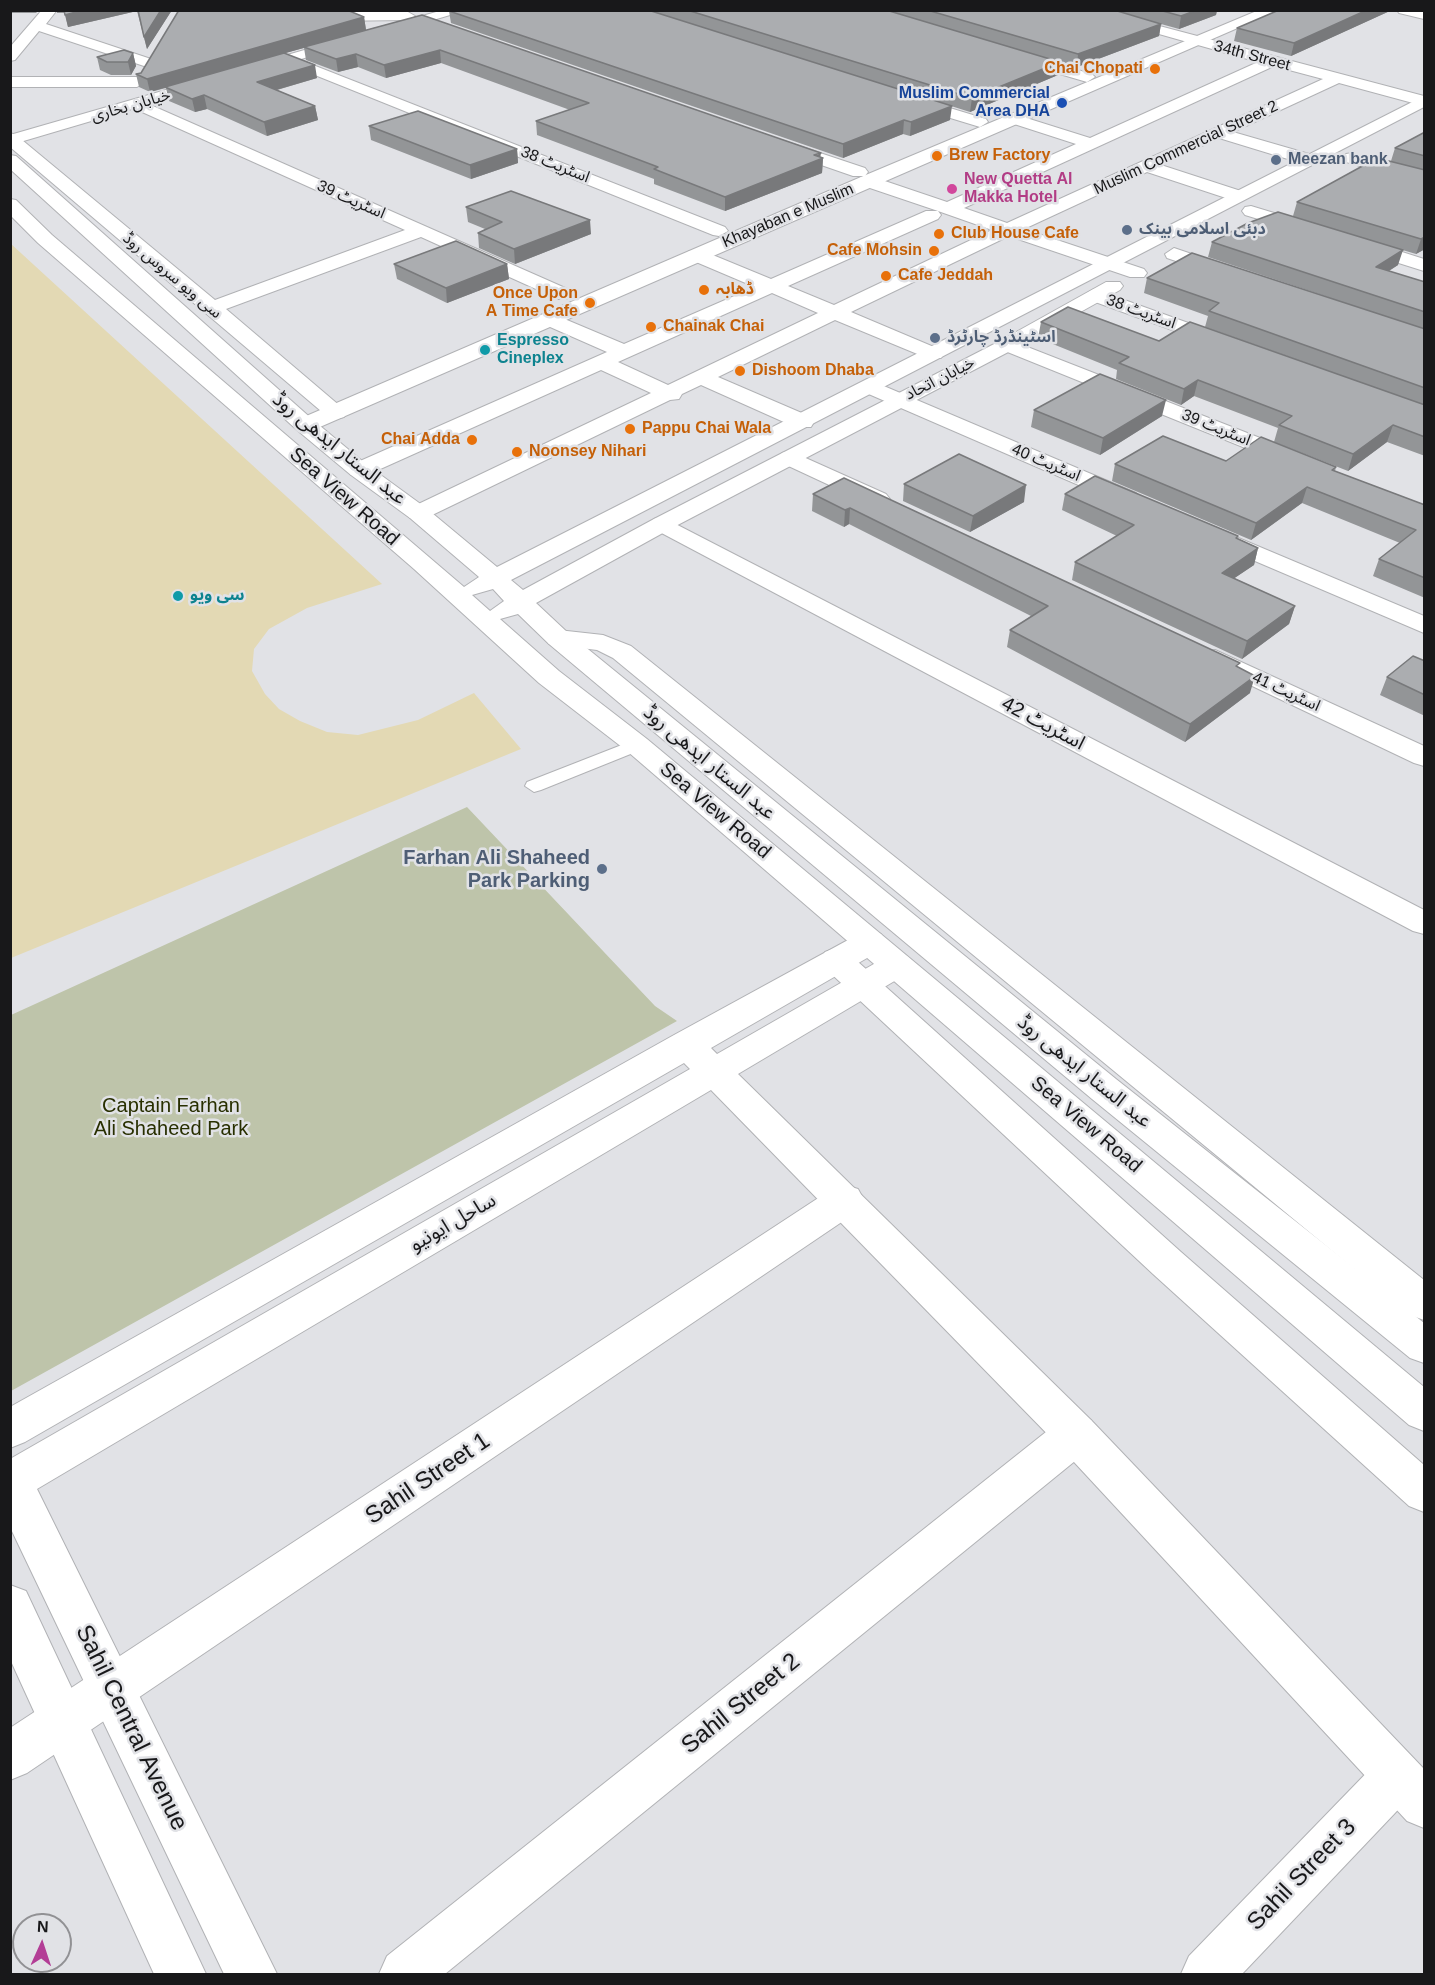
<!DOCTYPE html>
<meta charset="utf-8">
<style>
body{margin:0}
#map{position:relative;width:1435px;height:1985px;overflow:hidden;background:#e1e2e6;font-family:Arial,sans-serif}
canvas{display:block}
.frame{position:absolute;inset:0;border:12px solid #18181a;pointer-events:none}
.north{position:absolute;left:12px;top:1913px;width:60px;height:60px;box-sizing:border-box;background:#e1e2e6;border:2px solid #919194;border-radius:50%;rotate:3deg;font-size:16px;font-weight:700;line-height:24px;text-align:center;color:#18181a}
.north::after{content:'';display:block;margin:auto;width:21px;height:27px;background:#b33e96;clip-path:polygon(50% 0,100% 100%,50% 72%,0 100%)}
</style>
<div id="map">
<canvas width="1435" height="1985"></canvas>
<div class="frame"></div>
<div class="north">N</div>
</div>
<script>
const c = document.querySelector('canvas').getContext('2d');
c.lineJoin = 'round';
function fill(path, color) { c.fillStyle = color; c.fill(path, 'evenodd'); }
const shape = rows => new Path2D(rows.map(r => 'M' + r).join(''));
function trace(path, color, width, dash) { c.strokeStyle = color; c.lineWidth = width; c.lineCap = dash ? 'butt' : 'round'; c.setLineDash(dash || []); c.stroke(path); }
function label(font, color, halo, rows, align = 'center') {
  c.font = font + ' Arial,"Noto Sans Arabic",sans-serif'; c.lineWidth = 5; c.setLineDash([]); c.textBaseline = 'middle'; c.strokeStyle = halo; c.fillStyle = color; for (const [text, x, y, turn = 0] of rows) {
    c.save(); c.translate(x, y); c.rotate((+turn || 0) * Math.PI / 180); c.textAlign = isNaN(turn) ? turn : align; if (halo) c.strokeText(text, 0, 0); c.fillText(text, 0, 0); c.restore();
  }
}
fill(shape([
 [467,807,655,1006,677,1021,11,1391,11,1015]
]), '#bec4aa');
fill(shape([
 [10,243,382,584,307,608,269,629,254,649,252,671,265,694,279,709,300,721,327,732,358,735,418,720,474,693,521,749,11,958]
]), '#e3d9b4');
const lane = shape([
 [637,739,646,745,643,749,541,790,534,792,525,786,527,782,637,739]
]);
const street = shape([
 [42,10,57,10,46,24,154,60,157,63,149,68,144,66,39,31,15,60,10,61,10,47,42,10],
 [322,10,408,12,415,16,408,20,327,21,320,17,322,10],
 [1074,10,1099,10,1424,96,1424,106,1339,83,1233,132,1316,156,1318,160,1316,164,1304,164,1219,138,1161,165,1244,192,1247,196,1244,200,1232,200,1147,172,1024,229,1144,269,1147,273,1144,277,1130,277,1009,236,851,312,941,350,944,354,941,358,927,358,835,320,718,377,811,417,814,422,811,427,795,427,701,385,682,394,679,399,670,400,426,518,410,518,406,513,410,508,651,393,601,370,367,475,351,475,348,470,351,465,607,352,541,323,538,319,541,315,555,315,624,344,755,287,689,259,687,255,689,251,703,251,771,279,926,211,938,211,861,185,858,181,861,177,873,177,947,202,1076,144,1008,122,1006,119,1008,116,1020,116,1090,138,1258,62,1074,10],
 [1274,66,1323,79,1007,223,964,208,1274,66],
 [938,211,992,230,834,305,788,286,938,219,941,215,938,211],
 [772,293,818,313,668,385,618,362,772,293],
 [1397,10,1424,11,1424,19,1399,13,1397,10],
 [1017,53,1092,74,1095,77,1087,82,1012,60,1010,57,1017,53],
 [290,56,725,227,728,231,719,236,713,235,285,63,283,60,285,57,290,56],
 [10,77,137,77,145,82,137,87,10,87,10,77],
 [907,95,986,119,988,122,980,127,901,103,899,100,907,95],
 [137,99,572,291,575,295,572,299,558,299,421,237,226,309,347,412,344,417,336,419,328,417,10,147,10,133,16,135,215,300,405,230,131,107,129,104,137,99],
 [781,140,865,168,868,172,865,176,853,176,775,149,773,145,775,141,781,140],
 [1352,153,1424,174,1424,184,1346,162,1344,158,1346,154,1352,153],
 [1251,206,1317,226,1320,230,1311,235,1245,215,1242,211,1245,207,1251,206],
 [1358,238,1424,259,1424,271,1351,248,1349,244,1351,240,1358,238],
 [1174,248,1233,268,1236,272,1226,278,1167,258,1165,254,1174,248],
 [1094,289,1230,338,1233,342,1230,346,1216,346,1087,299,1084,295,1094,289],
 [1007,339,1301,454,1304,459,1301,464,1293,466,1285,464,1000,349,997,345,1000,341,1007,339],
 [872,381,1136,493,1140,498,1136,503,1128,505,1120,503,864,392,861,387,864,382,872,381],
 [790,451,886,494,890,499,886,504,870,504,782,463,779,458,782,453,790,451],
 [662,517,1424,910,1424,934,1413,931,654,529,650,524,654,519,662,517],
 [1217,529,1424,616,1424,633,1208,541,1205,536,1208,531,1217,529],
 [558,630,603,635,631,646,1424,1280,1424,1320,1410,1315,613,658,597,650,549,644,545,638,549,632,558,630],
 [1215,650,1424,746,1424,766,1414,763,1206,664,1202,658,1206,652,1215,650],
 [836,948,847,952,1181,1252,1424,1465,1424,1512,1409,1506,1153,1274,825,968,820,960,825,952,836,948],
 [845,1185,858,1189,864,1200,858,1211,27,1773,10,1780,10,1728,832,1189,845,1185],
 [1076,1415,1091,1420,1097,1434,1091,1448,445,1974,379,1974,387,1956,1061,1420,1076,1415],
 [1397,1752,1414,1759,1421,1776,1414,1793,1242,1974,1181,1974,1189,1956,1380,1759,1397,1752]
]);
const secondary = shape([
 [443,10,467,10,10,145,10,135,443,10],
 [1259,10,1279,10,313,430,305,432,297,430,294,425,297,420,861,177,1259,10],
 [870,931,881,934,886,942,881,950,711,1048,717,1054,886,957,897,953,908,957,913,965,908,973,738,1074,1091,1420,1424,1769,1424,1828,1407,1821,1061,1448,711,1090,37,1489,277,1974,224,1974,10,1527,10,1459,690,1069,684,1063,25,1442,10,1448,10,1407,674,1035,859,934,870,931],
 [10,1585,26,1591,206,1974,154,1974,10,1659,10,1585]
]);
const primary = shape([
 [1424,96,1424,107,511,580,523,590,654,519,1000,341,1106,282,1120,282,1123,286,1120,290,1014,349,670,529,536,603,567,632,1116,1079,1424,1323,1424,1363,1410,1358,1092,1099,549,644,518,614,500,619,559,671,647,739,1424,1387,1424,1431,1409,1425,627,751,539,683,414,569,38,243,10,215,10,199,16,200,52,235,464,587,479,577,410,518,351,475,297,430,10,169,10,155,16,156,313,420,367,465,426,508,497,567,1424,96],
 [493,589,504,601,490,611,472,595,493,589]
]);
trace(lane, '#b1b2b5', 2);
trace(street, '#b1b2b5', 2);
trace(secondary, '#b1b2b5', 2);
trace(primary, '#b1b2b5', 2);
fill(lane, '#fff');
fill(street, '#fff');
fill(secondary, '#fff');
fill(primary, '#fff');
fill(shape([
 [10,10,39,10,36,13,10,13],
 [57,10,172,10,147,49,137,11,68,27,65,13,57,13],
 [451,10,1217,10,1216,15,1179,29,1161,24,1159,36,1077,67,1059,62,1058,75,970,112,818,64,950,120,910,136,903,134,843,158,451,23,449,11],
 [1279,10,1392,10,1291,56,1234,41,1237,28],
 [422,15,823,158,822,173,725,211,654,184,654,179,537,135,536,121,570,110,441,63,386,78,358,67,338,72,306,60,304,48,285,53,317,78,277,90,315,106,318,120,267,136,207,109,195,112,169,101,166,88,150,92,139,87,136,74,364,17,366,30],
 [133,53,136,66,131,75,111,75,100,70,97,57],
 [369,126,517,149,518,163,471,179,371,140],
 [1425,132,1425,249,1416,254,1362,238,1398,265,1389,271,1425,282,1425,456,1387,442,1348,471,1274,442,1278,428,1194,396,1181,405,1116,379,1117,370,1038,338,1041,322,1315,366,1205,327,1208,316,1144,293,1147,278,1328,297,1208,257,1212,242,1293,216,1297,202,1391,161,1395,148],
 [466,207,591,234,515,264,479,248,478,233,485,229,468,222],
 [394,264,507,264,509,279,447,303,397,279],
 [1034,410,1162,416,1100,455,1031,427],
 [1226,461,1336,467,1335,471,1425,505,1425,598,1373,576,1379,559,1400,543,1302,503,1251,540,1112,481,1115,464],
 [844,478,1250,693,1185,742,1007,647,1010,630,1031,616,849,524,844,527,812,511,813,494],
 [904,484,1024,502,970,532,903,501],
 [1065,494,1238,536,1237,538,1258,548,1254,565,1234,578,1295,606,1289,624,1242,659,1072,580,1075,562,1117,536,1062,510],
 [1425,661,1425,716,1380,695,1387,677]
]), '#939597');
fill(shape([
 [83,10,137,11,68,27,65,15],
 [161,10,172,10,147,49,144,37],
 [1197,10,1217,10,1216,15,1179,29,1181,16],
 [1367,10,1392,10,1291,56,1294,43],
 [364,17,366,30,150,92,147,79],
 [1161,24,1159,36,1077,67,1078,54],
 [440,50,441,63,386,78,384,65],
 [133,53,136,66,131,75,128,62],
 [356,54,358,67,338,72,336,59],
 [1060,62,1058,75,970,112,972,98],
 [315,65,317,78,259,95,257,82],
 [204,95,207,109,195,112,192,99],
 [315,106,318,120,267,136,264,122],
 [952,106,950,120,910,136,911,122],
 [904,120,903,134,843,158,843,144],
 [517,149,518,163,471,179,470,165],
 [821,153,820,159,823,158,822,173,725,211,725,197],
 [590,220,591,234,515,264,514,249],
 [1425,237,1425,249,1416,254,1421,239],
 [1403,250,1398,265,1371,282,1376,267],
 [507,264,509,279,447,303,446,288],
 [1198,380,1194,396,1181,405,1184,389],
 [1166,400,1162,416,1100,455,1103,438],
 [1393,425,1387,442,1348,471,1353,454],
 [1026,485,1024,502,970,532,973,516],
 [1307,487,1302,503,1251,540,1256,523],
 [850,508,849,524,844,527,845,510],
 [1258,548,1254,565,1217,590,1222,573],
 [1295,606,1289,624,1242,659,1247,641],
 [1255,676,1250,693,1185,742,1190,724]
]), '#78797b');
const building = shape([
 [64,10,83,10,65,15,64,10],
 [138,10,161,10,144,37,138,10],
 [179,10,347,10,364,17,147,79,136,74,141,73,179,10],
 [451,10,648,10,952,106,911,122,904,120,843,144,449,11,451,10],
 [687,10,886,10,1060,62,972,98,687,10],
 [927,10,1114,10,1161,24,1078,54,927,10],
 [1159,10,1197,10,1181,16,1159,10],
 [1279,10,1367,10,1294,43,1237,28,1279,10],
 [422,15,821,153,814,155,823,158,725,197,654,169,658,167,536,121,589,103,440,50,384,65,356,54,336,59,304,47,422,15],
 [124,50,133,53,128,62,107,62,97,57,124,50],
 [284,53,315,65,257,82,315,106,264,122,204,95,192,99,165,87,284,53],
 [418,111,517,149,470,165,369,126,418,111],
 [1425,132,1425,156,1395,148,1425,132],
 [1377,158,1425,170,1425,237,1421,239,1297,202,1377,158],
 [511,191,590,220,514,249,478,233,502,222,466,207,511,191],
 [1278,212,1403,250,1376,267,1425,282,1425,312,1212,242,1248,223,1278,212],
 [456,241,507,264,446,288,394,264,456,241],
 [1192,253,1425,329,1425,388,1209,311,1219,303,1147,278,1192,253],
 [1068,307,1159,341,1190,322,1425,405,1425,437,1393,425,1353,454,1279,425,1292,416,1198,380,1184,389,1119,363,1129,357,1041,322,1068,307],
 [1100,374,1166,400,1103,438,1034,410,1100,374],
 [1163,436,1226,461,1261,437,1336,467,1332,470,1425,505,1425,578,1379,559,1416,530,1307,487,1256,523,1115,464,1163,436],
 [959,454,1026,485,973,516,904,484,959,454],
 [1095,476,1238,536,1236,538,1258,548,1222,573,1295,606,1247,641,1075,562,1134,525,1065,494,1095,476],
 [844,478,1240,663,1236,666,1255,676,1190,724,1010,630,1048,606,850,508,845,510,813,494,844,478],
 [1413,656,1425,661,1425,695,1387,677,1413,656]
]);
fill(building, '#abadb0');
trace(building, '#78797b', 1.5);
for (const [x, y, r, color] of [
 [1155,69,6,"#e8710a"],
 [1062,103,6,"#1a4fb4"],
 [937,156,6,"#e8710a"],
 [1276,160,6,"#5c6f8a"],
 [952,189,6,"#d1479c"],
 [1127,230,6,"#5c6f8a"],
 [939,234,6,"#e8710a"],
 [934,251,6,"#e8710a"],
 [886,276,6,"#e8710a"],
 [704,290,6,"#e8710a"],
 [590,303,6,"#e8710a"],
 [651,327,6,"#e8710a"],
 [935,338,6,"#5c6f8a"],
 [485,350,6,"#0f9aa8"],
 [740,371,6,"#e8710a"],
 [630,429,6,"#e8710a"],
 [472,440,6,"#e8710a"],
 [517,452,6,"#e8710a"],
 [178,596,6,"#0f9aa8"],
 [602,869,6,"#5c6f8a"]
]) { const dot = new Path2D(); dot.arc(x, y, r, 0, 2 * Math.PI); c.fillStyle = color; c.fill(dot); trace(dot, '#e1e2e6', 2); }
label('16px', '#18181a', '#e1e2e6', [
 ["34th Street",1252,56,15],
 ["خیابان بخاری",131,106,-16],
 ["Muslim Commercial Street 2",1186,148,-25],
 ["اسٹریٹ 38",555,165,22],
 ["اسٹریٹ 39",351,200,24],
 ["Khayaban e Muslim",788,216,-23],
 ["سی ویو سروس روڈ",172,276,40],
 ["اسٹریٹ 38",1141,312,20],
 ["خیابان اتحاد",940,379,-27],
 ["اسٹریٹ 39",1216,428,22],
 ["اسٹریٹ 40",1046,463,23],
 ["اسٹریٹ 41",1286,692,25]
]);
label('bold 16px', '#c56008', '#e1e2e6', [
 ["Chai Chopati",1143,69,"right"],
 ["Brew Factory",949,156],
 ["Club House Cafe",951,234],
 ["Cafe Mohsin",922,251,"right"],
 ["Cafe Jeddah",898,276],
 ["ڈھابہ",716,290],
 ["Once Upon",578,294,"right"],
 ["A Time Cafe",578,312,"right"],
 ["Chainak Chai",663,327],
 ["Dishoom Dhaba",752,371],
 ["Pappu Chai Wala",642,429],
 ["Chai Adda",460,440,"right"],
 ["Noonsey Nihari",529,452]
], 'left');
label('bold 16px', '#164399', '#e1e2e6', [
 ["Muslim Commercial",1050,94],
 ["Area DHA",1050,112]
], 'right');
label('bold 16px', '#4e5e75', '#e1e2e6', [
 ["Meezan bank",1288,160],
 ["دبئی اسلامی بینک",1139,230],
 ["اسٹینڈرڈ چارٹرڈ",947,338]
], 'left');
label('bold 16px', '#b23c85', '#e1e2e6', [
 ["New Quetta Al",964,180],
 ["Makka Hotel",964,198]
], 'left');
label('bold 16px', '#0d838f', '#e1e2e6', [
 ["Espresso",497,341],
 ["Cineplex",497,359],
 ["سی ویو",190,596]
], 'left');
label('20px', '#18181a', '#e1e2e6', [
 ["عبد الستار ایدھی روڈ",339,449,39],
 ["Sea View Road",344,497,41],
 ["اسٹریٹ 42",1043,724,28],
 ["عبد الستار ایدھی روڈ",709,763,40],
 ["Sea View Road",715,811,40],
 ["عبد الستار ایدھی روڈ",1084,1072,39],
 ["Sea View Road",1086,1125,40],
 ["ساحل ایونیو",453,1223,-30]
]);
label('bold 20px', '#4e5e75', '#e1e2e6', [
 ["Farhan Ali Shaheed",590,858],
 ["Park Parking",590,881]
], 'right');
label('20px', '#282f00', '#e1e2e6', [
 ["Captain Farhan",171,1106],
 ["Ali Shaheed Park",171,1129]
]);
label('24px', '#18181a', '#e1e2e6', [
 ["Sahil Street 1",428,1479,-34],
 ["Sahil Street 2",741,1704,-39],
 ["Sahil Central Avenue",131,1728,64],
 ["Sahil Street 3",1302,1875,-46]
]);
</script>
